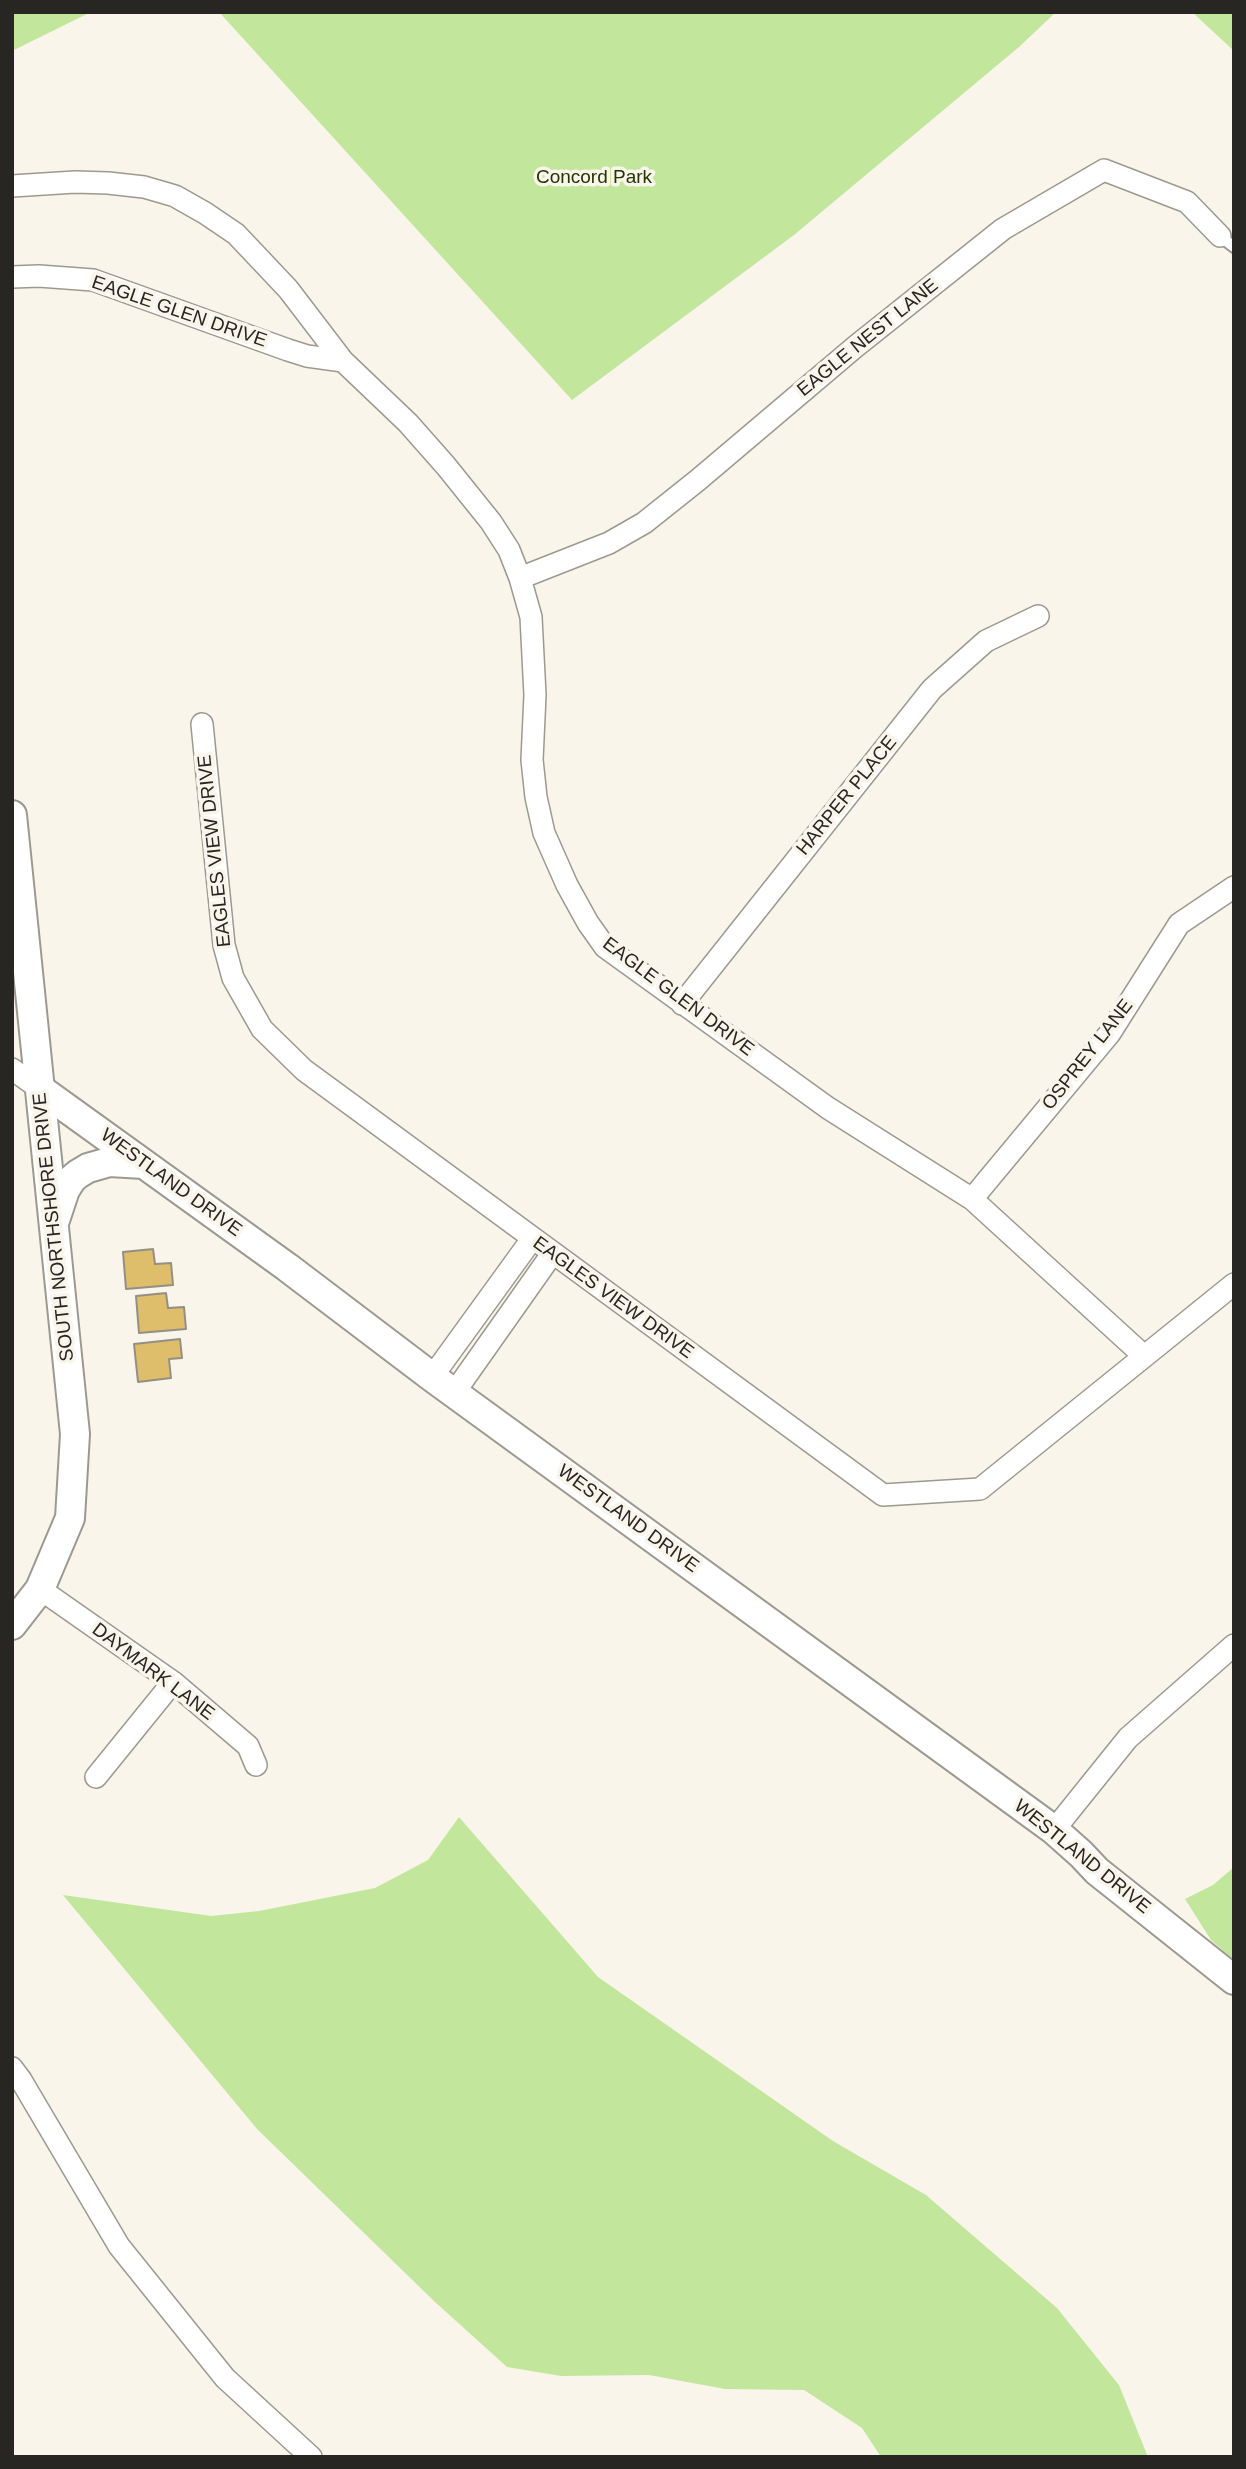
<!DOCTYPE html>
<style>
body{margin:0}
#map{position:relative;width:1246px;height:2469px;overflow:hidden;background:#faf5eb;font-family:Arial,sans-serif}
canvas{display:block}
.frame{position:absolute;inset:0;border:14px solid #272622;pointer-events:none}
</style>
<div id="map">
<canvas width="1246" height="2469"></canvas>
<div class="frame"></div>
</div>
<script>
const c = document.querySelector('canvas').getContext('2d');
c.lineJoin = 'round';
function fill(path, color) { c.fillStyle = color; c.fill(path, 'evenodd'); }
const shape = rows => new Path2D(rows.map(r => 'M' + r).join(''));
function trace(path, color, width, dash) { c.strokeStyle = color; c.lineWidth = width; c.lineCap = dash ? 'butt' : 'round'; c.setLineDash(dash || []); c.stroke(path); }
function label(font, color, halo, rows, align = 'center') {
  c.font = font + ' Arial,sans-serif'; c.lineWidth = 7; c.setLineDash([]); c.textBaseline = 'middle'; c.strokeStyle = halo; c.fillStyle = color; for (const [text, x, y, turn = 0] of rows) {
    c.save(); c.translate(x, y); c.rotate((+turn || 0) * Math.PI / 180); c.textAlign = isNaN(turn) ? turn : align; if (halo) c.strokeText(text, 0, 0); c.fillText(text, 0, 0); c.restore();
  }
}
fill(shape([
 [12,12,91,12,12,51],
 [219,12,1056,12,1019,47,794,235,572,400],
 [1192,12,1234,12,1234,51],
 [459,1817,598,1977,833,2141,926,2195,1057,2308,1119,2385,1148,2457,881,2457,862,2428,804,2390,725,2389,649,2375,561,2376,507,2367,435,2302,257,2129,63,1895,211,1916,259,1911,375,1888,428,1860],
 [1234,1867,1234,1960,1211,1940,1185,1899,1213,1885]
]), '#c3e69d');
const building = shape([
 [153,1249,155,1264,171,1263,173,1285,126,1289,123,1252,153,1249],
 [166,1293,168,1308,184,1307,186,1329,139,1333,136,1296,166,1293],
 [180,1339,182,1358,169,1359,171,1378,138,1382,134,1344,180,1339]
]);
fill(building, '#debd6b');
trace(building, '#938f85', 2);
const lane = shape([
 [1220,236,1234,247]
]);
const street = shape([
 [12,186,75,182,108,183,144,187,175,196,205,213,236,234,288,289,343,361,307,356,288,350,93,280,39,276,12,277],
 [343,361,408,423,446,466,491,522,509,550,520,578,531,617,535,695,532,760,536,797,544,833,567,885,588,923,605,947,828,1108,972,1199,1144,1356],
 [520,578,609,543,644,523,698,480,855,347,1003,229,1104,170,1187,202,1220,236],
 [202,724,224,945,233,978,262,1029,304,1070,883,1495,980,1489,1234,1284],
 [682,1004,932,689,986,641,1038,616],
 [12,1069,40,1089],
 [972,1199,1110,1033,1179,924,1234,887],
 [432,1377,532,1239],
 [454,1393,552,1254],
 [40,1589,173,1682,248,1746,256,1765],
 [96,1777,173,1682],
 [1054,1830,1128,1738,1234,1645],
 [12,2068,21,2080,119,2246,225,2378,311,2457]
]);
const secondary = shape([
 [12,815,75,1434,70,1518,40,1589,12,1625],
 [40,1089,287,1267,432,1377,1054,1830,1081,1854,1097,1871,1234,1980],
 [55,1220,65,1190,72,1179,78,1174,88,1168,109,1162,144,1164]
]);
trace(lane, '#9d998f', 14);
trace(street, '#9d998f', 24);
trace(secondary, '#9d998f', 32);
trace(lane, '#fff', 10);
trace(street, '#fff', 21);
trace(secondary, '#fff', 28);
label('19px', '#223700', '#faf5eb', [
 ["Concord Park",594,178]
]);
label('19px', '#272622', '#faf5eb', [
 ["EAGLE GLEN DRIVE",179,312,19],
 ["EAGLE NEST LANE",868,338,-39],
 ["HARPER PLACE",847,796,-51],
 ["EAGLES VIEW DRIVE",215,851,-96],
 ["EAGLE GLEN DRIVE",678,997,37],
 ["OSPREY LANE",1088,1055,-52],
 ["WESTLAND DRIVE",171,1183,36],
 ["SOUTH NORTHSHORE DRIVE",54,1227,-96],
 ["EAGLES VIEW DRIVE",613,1298,36],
 ["WESTLAND DRIVE",628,1519,36],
 ["DAYMARK LANE",153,1672,37],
 ["WESTLAND DRIVE",1082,1857,39]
]);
</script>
